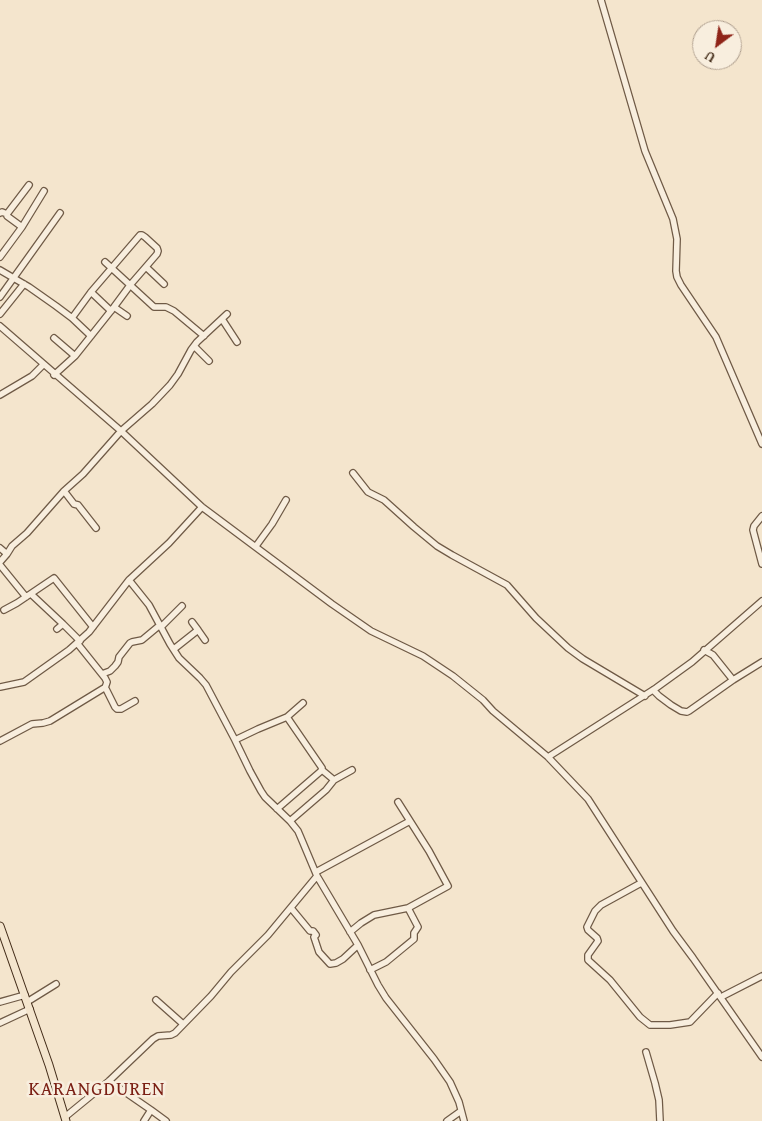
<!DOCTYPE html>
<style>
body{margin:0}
#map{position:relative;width:762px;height:1121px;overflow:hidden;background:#f4e5cd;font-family:"Gentium Book Plus",serif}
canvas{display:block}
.north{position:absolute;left:692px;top:20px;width:50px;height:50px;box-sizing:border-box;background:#f8eede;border:1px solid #b0a08f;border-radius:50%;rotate:211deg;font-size:14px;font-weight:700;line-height:20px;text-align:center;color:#432c19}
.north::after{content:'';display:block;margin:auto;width:18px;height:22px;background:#8f2418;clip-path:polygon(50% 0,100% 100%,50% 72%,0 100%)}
</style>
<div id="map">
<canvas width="762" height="1121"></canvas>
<div class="north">U</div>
</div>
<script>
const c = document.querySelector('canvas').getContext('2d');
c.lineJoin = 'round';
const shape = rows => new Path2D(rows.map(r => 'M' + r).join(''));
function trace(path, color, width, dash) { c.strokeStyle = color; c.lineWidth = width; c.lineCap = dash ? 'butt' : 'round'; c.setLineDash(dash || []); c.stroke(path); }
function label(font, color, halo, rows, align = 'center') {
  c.font = font + ' "Gentium Book Plus",serif'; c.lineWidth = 5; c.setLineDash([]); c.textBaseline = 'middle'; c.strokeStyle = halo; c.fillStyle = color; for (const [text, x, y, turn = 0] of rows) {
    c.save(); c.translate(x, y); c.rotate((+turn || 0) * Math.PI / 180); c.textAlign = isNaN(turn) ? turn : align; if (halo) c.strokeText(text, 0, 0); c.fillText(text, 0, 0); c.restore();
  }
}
const minor = shape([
 [601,0,645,151,673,219,677,239,676,271,677,277,681,285,716,337,762,444],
 [0,213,2,212,7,214,29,185],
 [7,214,7,216,22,227],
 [0,257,22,227,44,191],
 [105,262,154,307,166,307,174,311,204,336],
 [146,267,164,284],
 [0,270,29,287,56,306,72,318,91,336],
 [91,292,111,311],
 [0,297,60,213],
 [114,307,127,316],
 [0,314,24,284],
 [222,319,237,342],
 [0,326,121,431,202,507,332,604,371,631,423,656,453,676,483,700,493,711,548,757,588,799,673,931,693,958,762,1057],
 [54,338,75,356],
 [194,346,209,361],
 [54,375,75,356,114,307,131,284,157,254,158,251,157,248,145,237,142,235,140,235,91,292,72,318],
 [0,395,32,376,43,365],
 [353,473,368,492,384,500,414,527,437,546,452,555,507,585,536,618,568,648,583,659,645,696],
 [64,491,74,504,78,505,96,528],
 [762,516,754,526,753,530,762,564],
 [256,546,272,524,286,500],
 [0,548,7,554],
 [0,562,7,554,12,546,27,533,64,491,83,474,121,431,152,404,170,385,178,374,191,350,197,342,227,314],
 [0,565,26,597],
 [129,580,169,543,202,507],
 [31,594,63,624,80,641],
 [4,610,17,603,54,578,93,627],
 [192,622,198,630],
 [161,627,182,606],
 [57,629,63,624],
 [77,643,105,678,107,682,105,688],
 [174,649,198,630,205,640],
 [704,650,713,655,733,680],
 [102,674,110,671,115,666,118,662,119,657,130,643,132,642,142,640,160,625],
 [0,687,24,682,69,650,89,632,129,580,149,605,170,644,179,658,200,678,206,685,235,740,250,771,261,791,265,797,290,821,298,831,301,838,317,876,358,945,378,985,386,998,434,1059,450,1082,459,1102,464,1121],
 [653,690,659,696,671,705,681,711,687,712,689,711,733,680,762,662],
 [287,717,303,703],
 [235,740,258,729,287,717,322,768,321,771,277,809],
 [0,741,32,724,43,723,50,721,104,688,106,689,115,707,117,709,121,709,135,701],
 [548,757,656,688,692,662,762,601],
 [322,770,334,780,352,770],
 [290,821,326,790,334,780],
 [316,872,410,821],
 [641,883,601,905,595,911,587,927,588,930,597,938,598,941,588,955,588,960,610,980,640,1017,650,1025,670,1025,690,1022,718,993],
 [291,908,310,931,313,931,316,935,314,937,319,952,330,964,336,963,343,959,358,945],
 [350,932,361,923,374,915,408,908,448,886,429,851,398,802],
 [370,970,386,962,414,939,414,933,418,927,408,908],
 [721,997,762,976],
 [156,1000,183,1024],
 [0,1002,25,995],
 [27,1002,56,984],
 [0,1023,30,1009],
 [646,1052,655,1083,659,1100,660,1121],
 [109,1081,151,1110,144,1121],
 [151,1110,166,1121],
 [65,1117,109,1081,153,1039,158,1036,171,1035,175,1033,211,996,231,972,268,935,317,876],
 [447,1121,461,1111]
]);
const major = shape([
 [0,926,49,1065,66,1121]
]);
trace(minor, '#6f5a46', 8);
trace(major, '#432c19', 9);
trace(minor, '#f8eede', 5.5);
trace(major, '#f4e5cd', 7);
c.letterSpacing = '1px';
label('19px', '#7a1f14', '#f8eede', [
 ["KARANGDUREN",97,1090]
]);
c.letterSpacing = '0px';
</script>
